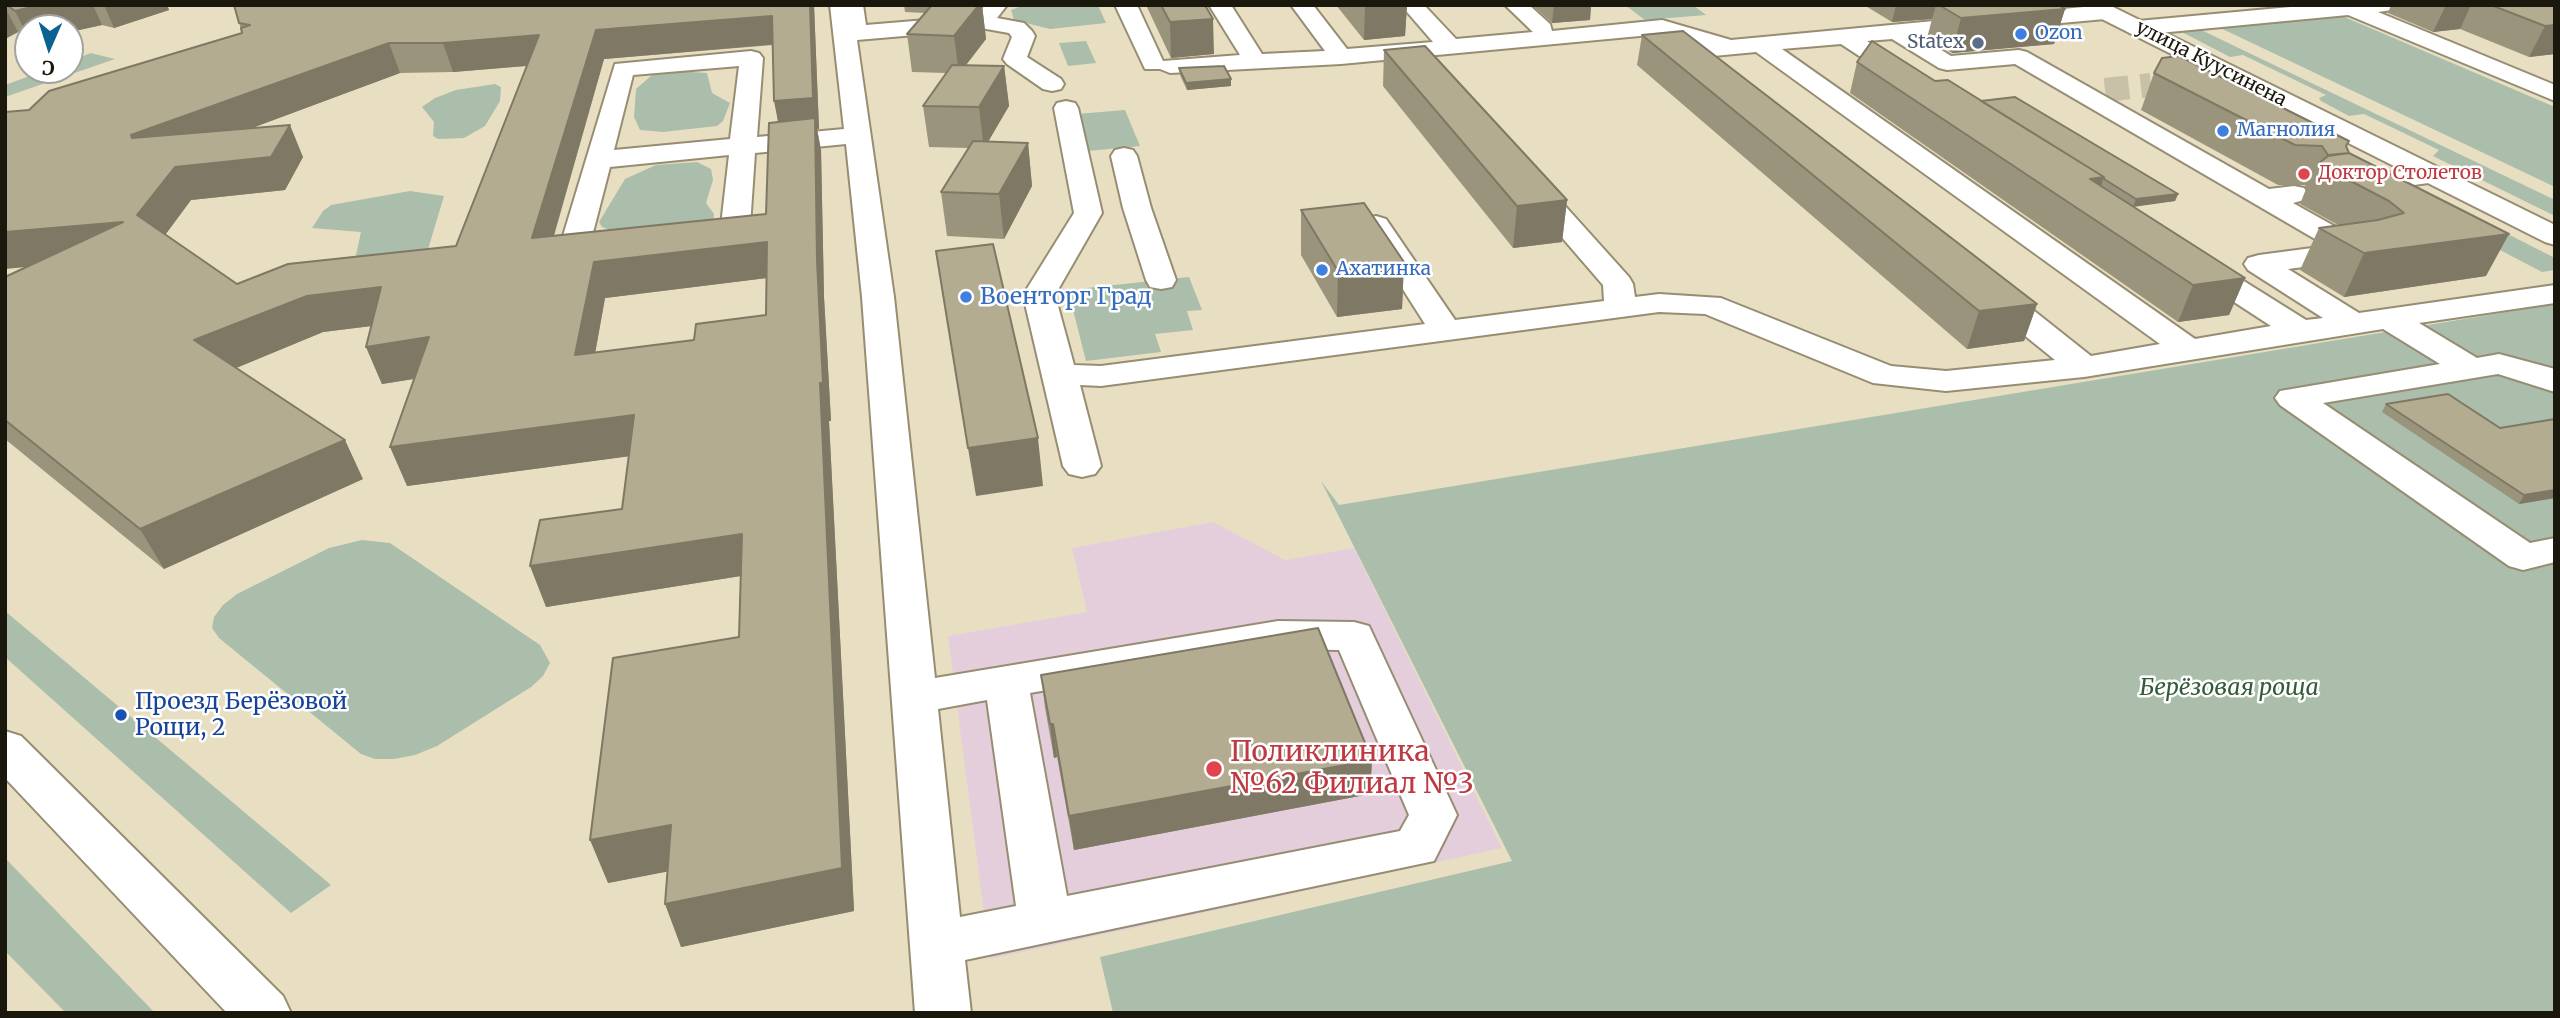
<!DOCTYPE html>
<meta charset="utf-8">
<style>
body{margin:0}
#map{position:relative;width:2560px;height:1018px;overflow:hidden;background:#e8dfc2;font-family:Merriweather,serif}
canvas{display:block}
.frame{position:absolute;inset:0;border:7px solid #1a170c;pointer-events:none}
.north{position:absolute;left:14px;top:14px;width:70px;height:70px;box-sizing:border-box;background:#fff;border:2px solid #a3a29e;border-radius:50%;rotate:183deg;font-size:19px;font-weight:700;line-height:28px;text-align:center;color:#1a170c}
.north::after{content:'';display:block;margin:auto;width:24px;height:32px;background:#0a6293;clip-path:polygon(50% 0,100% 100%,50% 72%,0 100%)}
</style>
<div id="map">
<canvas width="2560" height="1018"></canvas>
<div class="frame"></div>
<div class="north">С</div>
</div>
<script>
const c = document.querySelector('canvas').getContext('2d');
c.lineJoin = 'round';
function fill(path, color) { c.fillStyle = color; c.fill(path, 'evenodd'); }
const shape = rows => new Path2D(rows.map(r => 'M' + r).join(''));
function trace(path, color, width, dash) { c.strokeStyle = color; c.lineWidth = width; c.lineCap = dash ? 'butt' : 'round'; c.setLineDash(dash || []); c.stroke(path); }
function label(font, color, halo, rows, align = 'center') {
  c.font = font + ' Merriweather,serif'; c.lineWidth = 5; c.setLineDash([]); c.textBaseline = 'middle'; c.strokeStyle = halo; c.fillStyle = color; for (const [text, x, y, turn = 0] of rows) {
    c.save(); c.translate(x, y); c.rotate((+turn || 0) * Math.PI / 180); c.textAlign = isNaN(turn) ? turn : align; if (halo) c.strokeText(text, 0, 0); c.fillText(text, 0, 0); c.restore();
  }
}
fill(shape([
 [1213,522,1285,560,1354,548,1502,848,990,959,948,636,1087,612,1072,548]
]), '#e4cedc');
fill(shape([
 [1024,5,1098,5,1106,23,1050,29,1014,20,1011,10],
 [1625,5,1693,5,1706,15,1645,20],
 [2335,13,2555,107,2555,187,2212,24],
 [2195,27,2555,200,2555,216,2433,156,2439,150,2364,114,2349,116,2321,101,2319,98,2326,95,2243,55,2230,57,2178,30],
 [1086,41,1096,63,1068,66,1059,43],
 [91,53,115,59,5,97,5,85,46,70,70,70,70,61],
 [676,71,707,73,712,93,730,103,723,121,717,126,663,132,640,130,634,117,636,89,652,75],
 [495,84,501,87,500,101,485,126,464,138,438,139,433,136,434,122,422,107,435,98,456,90],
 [1125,110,1140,146,1088,151,1076,114],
 [697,162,711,169,713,180,706,203,714,214,712,229,638,241,602,227,599,222,625,179,656,165],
 [2409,184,2555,258,2555,270,2542,272,2380,187],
 [410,191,444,196,420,276,353,269,361,232,312,228,323,211,331,205],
 [1189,277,1202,310,1187,311,1193,330,1155,334,1161,352,1086,361,1068,290],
 [2555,304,2555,1013,1113,1013,1100,957,1512,861,1321,481,1339,505],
 [362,540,390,543,540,645,550,663,543,676,531,687,437,746,415,755,394,759,375,759,361,754,219,638,212,628,214,617,223,605,237,594,329,548],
 [5,611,331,885,291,913,5,657],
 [5,858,155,1013,66,1013,5,951]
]), '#aabeab');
trace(shape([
 [2105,90,2151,85]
]), '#c9c1a7', 24, [24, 12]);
const minor = shape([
 [830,5,863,5,866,25,962,17,970,19,973,24,970,29,962,31,857,40,894,297,935,678,1278,621,1354,622,1369,626,1457,815,1434,861,965,960,971,1013,915,1013,862,297,846,144,755,153,749,241,744,247,571,268,560,265,556,259,615,64,751,51,759,53,763,58,757,137,844,129,830,5],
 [739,66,730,139,614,150,633,75,739,66],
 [729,155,720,234,589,248,610,167,729,155],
 [1278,649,1339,650,1409,815,1400,831,1067,896,1030,693,1278,649],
 [987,700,1016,906,960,917,938,709,987,700],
 [985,5,1007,5,997,18,1024,23,1032,31,1035,36,1027,57,1061,79,1064,84,1061,89,1052,91,1043,89,1007,64,1003,59,1012,37,1009,33,975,27,972,22,985,5],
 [1115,5,1137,5,1163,61,1240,55,1209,5,1231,5,1262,54,1325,51,1291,5,1313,5,1347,49,1433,42,1401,5,1424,5,1456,39,1533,32,1505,5,1529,5,1550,24,1552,31,1662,20,1731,40,2105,5,2113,7,2116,12,2113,17,2105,19,1919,36,1951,56,2019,50,2027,52,2269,189,2294,186,2304,188,2308,194,2304,200,2293,203,2368,245,2372,251,2368,257,2357,260,2288,269,2359,313,2555,285,2555,303,2419,323,2477,358,2499,354,2555,369,2555,392,2498,374,2323,403,2530,543,2555,538,2555,562,2523,570,2509,566,2280,405,2275,398,2280,391,2440,364,2383,329,2084,377,1946,391,1873,383,1705,314,1659,312,1101,386,1080,385,1101,466,1095,474,1082,477,1069,474,1063,466,1023,295,1074,213,1054,108,1057,103,1066,101,1075,103,1078,108,1102,213,1055,295,1074,365,1101,366,1425,324,1362,225,1366,219,1376,216,1386,219,1455,320,1604,301,1603,285,1515,183,1519,177,1529,175,1539,177,1629,277,1633,284,1635,297,1659,294,1721,298,1891,366,1946,371,2055,360,1977,297,1972,290,1977,283,1988,281,1999,283,2091,356,2160,344,1756,52,1703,57,1695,55,1692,50,1697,45,1661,34,1341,64,1170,73,1160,69,1145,69,1115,5],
 [1892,39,1939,68,1947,70,2015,64,2327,246,2259,255,2248,258,2244,264,2248,270,2323,318,2306,320,2207,258,2196,255,2185,258,2181,264,2185,270,2271,326,2195,339,1782,49,1841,44,1902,84,1910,86,1918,84,1922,79,1918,74,1867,41,1892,39],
 [2312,5,2395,5,2392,10,2378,12,2555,85,2555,101,2348,15,2138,35,2130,33,2127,28,2130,23,2138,21,2312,5],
 [1124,148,1133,150,1137,156,1151,208,1176,280,1172,287,1161,289,1150,287,1146,280,1123,208,1111,156,1115,150,1124,148],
 [2433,167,2443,169,2447,175,2443,181,2349,194,2339,192,2335,186,2339,180,2349,178,2433,167],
 [5,731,21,736,283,996,291,1013,227,1013,5,778,5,731]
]);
const major = shape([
 [2081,5,2109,5,2555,225,2555,245,2545,242,2084,10,2081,5]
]);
trace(minor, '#968d72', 4);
trace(major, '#968d72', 4);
fill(minor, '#fff');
fill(major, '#fff');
fill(shape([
 [5,5,167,5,169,10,114,28,102,25,70,32,70,28,28,28,28,40,18,32,5,39],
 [234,5,814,5,819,129,817,129,821,150,824,297,831,421,829,421,854,911,681,947,667,871,608,883,739,637,741,576,546,607,622,509,629,456,407,486,414,379,382,384,366,347,371,326,323,332,236,368,363,479,164,569,5,439,5,277,27,267,29,110,242,33],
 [773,45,778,122,766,214,554,236,604,59],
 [527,66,456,246,237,284,165,235,191,200,285,190,303,157,252,128,400,73,453,72],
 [767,278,766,315,694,340,595,353,605,298],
 [904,5,982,5,986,39,966,65,1004,66,1009,106,988,141,1028,143,1032,186,1004,239,947,236,941,192,968,148,929,147,923,106,946,73,912,72,907,34,925,13,905,12],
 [1146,5,1205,5,1214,54,1171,58],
 [1336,5,1407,5,1405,36,1364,40],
 [1532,5,1591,5,1590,20,1552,23],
 [1864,5,2058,5,2065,9,2054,44,1952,53,1927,38,1932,19,1892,22],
 [2391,5,2555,5,2555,54,2529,57,2460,29,2433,32,2388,13],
 [1642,35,2037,304,2024,341,1967,349,1637,65],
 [1384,50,1567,200,1562,242,1513,248,1383,86],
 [1857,62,1981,101,2178,194,2175,201,2133,206,2245,278,2229,315,2178,322,1850,93],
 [1179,68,1231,86,1187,90,1180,75],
 [2154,73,2349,141,2346,147,2349,153,2486,276,2344,297,2300,270,2319,228,2338,225,2300,204,2306,189,2305,185,2278,185,2141,110],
 [1301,210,1404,262,1402,309,1337,317,1301,255],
 [2386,404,2500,428,2555,498,2519,504,2382,412],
 [1041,675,1372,760,1370,794,1074,850,1057,757,1054,758,1045,708]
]), '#9b947c');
fill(shape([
 [40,5,93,5,102,25,70,32,70,28,28,28,28,37,15,11],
 [104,5,167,5,169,10,114,28],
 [810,5,814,5,819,129,817,129,821,150,824,297,831,421,829,421,854,911,681,947,665,904,842,868,780,132,774,101],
 [979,5,982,5,986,39,959,74,954,36],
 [1365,5,1407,5,1405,36,1364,40],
 [1554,5,1591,5,1590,20,1552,23],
 [1896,5,1936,5,1932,19,1892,22],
 [2224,5,2243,5,2223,7],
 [2446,5,2471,5,2460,29,2433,32],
 [5,7,18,32,5,39],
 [2065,9,2054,44,1952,53,1961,18],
 [772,16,778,44,604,59,543,273,532,238,596,30],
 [1213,19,1214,54,1171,58,1170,22],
 [2555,25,2555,54,2529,57,2545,26],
 [539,35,548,64,453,72,443,43],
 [389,43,400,73,147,167,132,138,131,135],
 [1004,66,1009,106,984,149,979,107],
 [1231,79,1231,86,1187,90,1186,83],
 [290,125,303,157,285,190,191,200,154,250,137,215,175,167],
 [1028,143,1032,186,1004,239,999,194],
 [2104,177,2092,212,2090,179],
 [2178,194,2175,201,2133,207,2136,199],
 [1567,200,1562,242,1513,248,1517,206],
 [123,222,141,256,5,269,5,232],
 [2509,234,2486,276,2344,297,2364,253],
 [767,242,775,277,605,298,588,393,575,355,594,262],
 [1404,262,1402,309,1337,317,1338,271],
 [2245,278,2229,315,2178,322,2193,285],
 [381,287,396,323,323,332,212,378,194,340,307,296],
 [2037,304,2024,341,1967,349,1979,311],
 [429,337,444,374,382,384,366,347],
 [634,415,646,454,407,486,390,447],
 [1038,438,1043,486,976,496,968,448],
 [345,440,363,479,164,569,140,529],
 [2555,490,2555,498,2519,504,2524,495],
 [742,534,753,574,546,607,530,566],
 [1050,724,1053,724,1057,757,1054,758],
 [1372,760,1370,794,1074,850,1069,816],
 [671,825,686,868,608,883,590,840]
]), '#7e7865');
const building = shape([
 [7,5,40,5,15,11,7,5],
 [234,5,810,5,813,98,774,101,772,16,596,30,532,238,766,214,769,123,815,118,817,261,823,383,820,383,842,868,665,904,671,825,590,840,613,658,739,637,742,534,530,566,540,520,622,509,634,415,390,447,429,337,366,347,381,287,307,296,194,340,345,440,140,529,5,420,5,277,123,222,5,232,5,112,29,110,49,91,242,33,241,28,250,25,239,23,234,5],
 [539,35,456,246,288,264,237,284,137,215,175,167,271,157,290,125,132,138,131,135,389,43,443,43,539,35],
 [767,242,766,315,696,324,694,340,575,355,594,262,767,242],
 [932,5,979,5,954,36,907,34,932,5],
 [1161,5,1205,5,1213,19,1170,22,1161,5],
 [1939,5,2058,5,2065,9,1961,18,1939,5],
 [2491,5,2555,5,2555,25,2545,26,2491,5],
 [1683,31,2037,304,1979,311,1642,35,1683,31],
 [1872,41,1935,81,1948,80,2104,177,2090,179,2245,278,2193,285,1857,62,1872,41],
 [1425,46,1567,200,1517,206,1384,50,1425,46],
 [2179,56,2349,141,2346,146,2349,153,2328,155,2322,146,2295,145,2154,73,2162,58,2179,56],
 [952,65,1004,66,979,107,923,106,952,65],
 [1224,66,1231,79,1186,83,1179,68,1224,66],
 [2015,97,2178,194,2136,199,2104,179,2104,177,1981,101,2015,97],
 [973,141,1028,143,999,194,941,192,973,141],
 [2349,153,2509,234,2364,253,2319,228,2378,220,2404,213,2389,201,2318,164,2328,156,2349,153],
 [1364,203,1404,262,1338,271,1301,210,1364,203],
 [993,244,1038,438,968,448,936,251,993,244],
 [2448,394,2500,428,2555,419,2555,490,2524,495,2386,404,2448,394],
 [1318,628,1372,760,1069,816,1053,724,1050,724,1041,675,1318,628]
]);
fill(building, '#b4ac90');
trace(building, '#7e7865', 2);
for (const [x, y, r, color] of [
 [2021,34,7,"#3f7fe0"],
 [1978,43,7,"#5c6f8a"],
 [2223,131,7,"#3f7fe0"],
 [2304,174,7,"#e0444e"],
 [1322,270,7,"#3f7fe0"],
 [966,297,7,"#3f7fe0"],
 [121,715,7,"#1a4fb4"],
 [1214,769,9,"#e0444e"]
]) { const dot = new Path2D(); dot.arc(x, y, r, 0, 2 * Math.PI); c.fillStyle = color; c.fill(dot); trace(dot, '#fff', 2.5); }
label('19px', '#366cbe', '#fff', [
 ["Ozon",2035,34],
 ["Магнолия",2237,131],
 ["Ахатинка",1336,270]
], 'left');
label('19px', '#4e5e75', '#fff', [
 ["Statex",1964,43]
], 'right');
label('19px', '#1a170c', '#fff', [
 ["улица Куусинена",2211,64,27]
]);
label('19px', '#be3a42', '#fff', [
 ["Доктор Столетов",2318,174]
], 'left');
label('23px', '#366cbe', '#fff', [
 ["Военторг Град",980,297]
], 'left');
label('italic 23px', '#335b37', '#fff', [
 ["Берёзовая роща",2229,688]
]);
label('23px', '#164399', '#fff', [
 ["Проезд Берёзовой",135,702],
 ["Рощи, 2",135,728]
], 'left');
label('28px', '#be3a42', '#fff', [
 ["Поликлиника",1230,753],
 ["№62 Филиал №3",1230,785]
], 'left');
</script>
